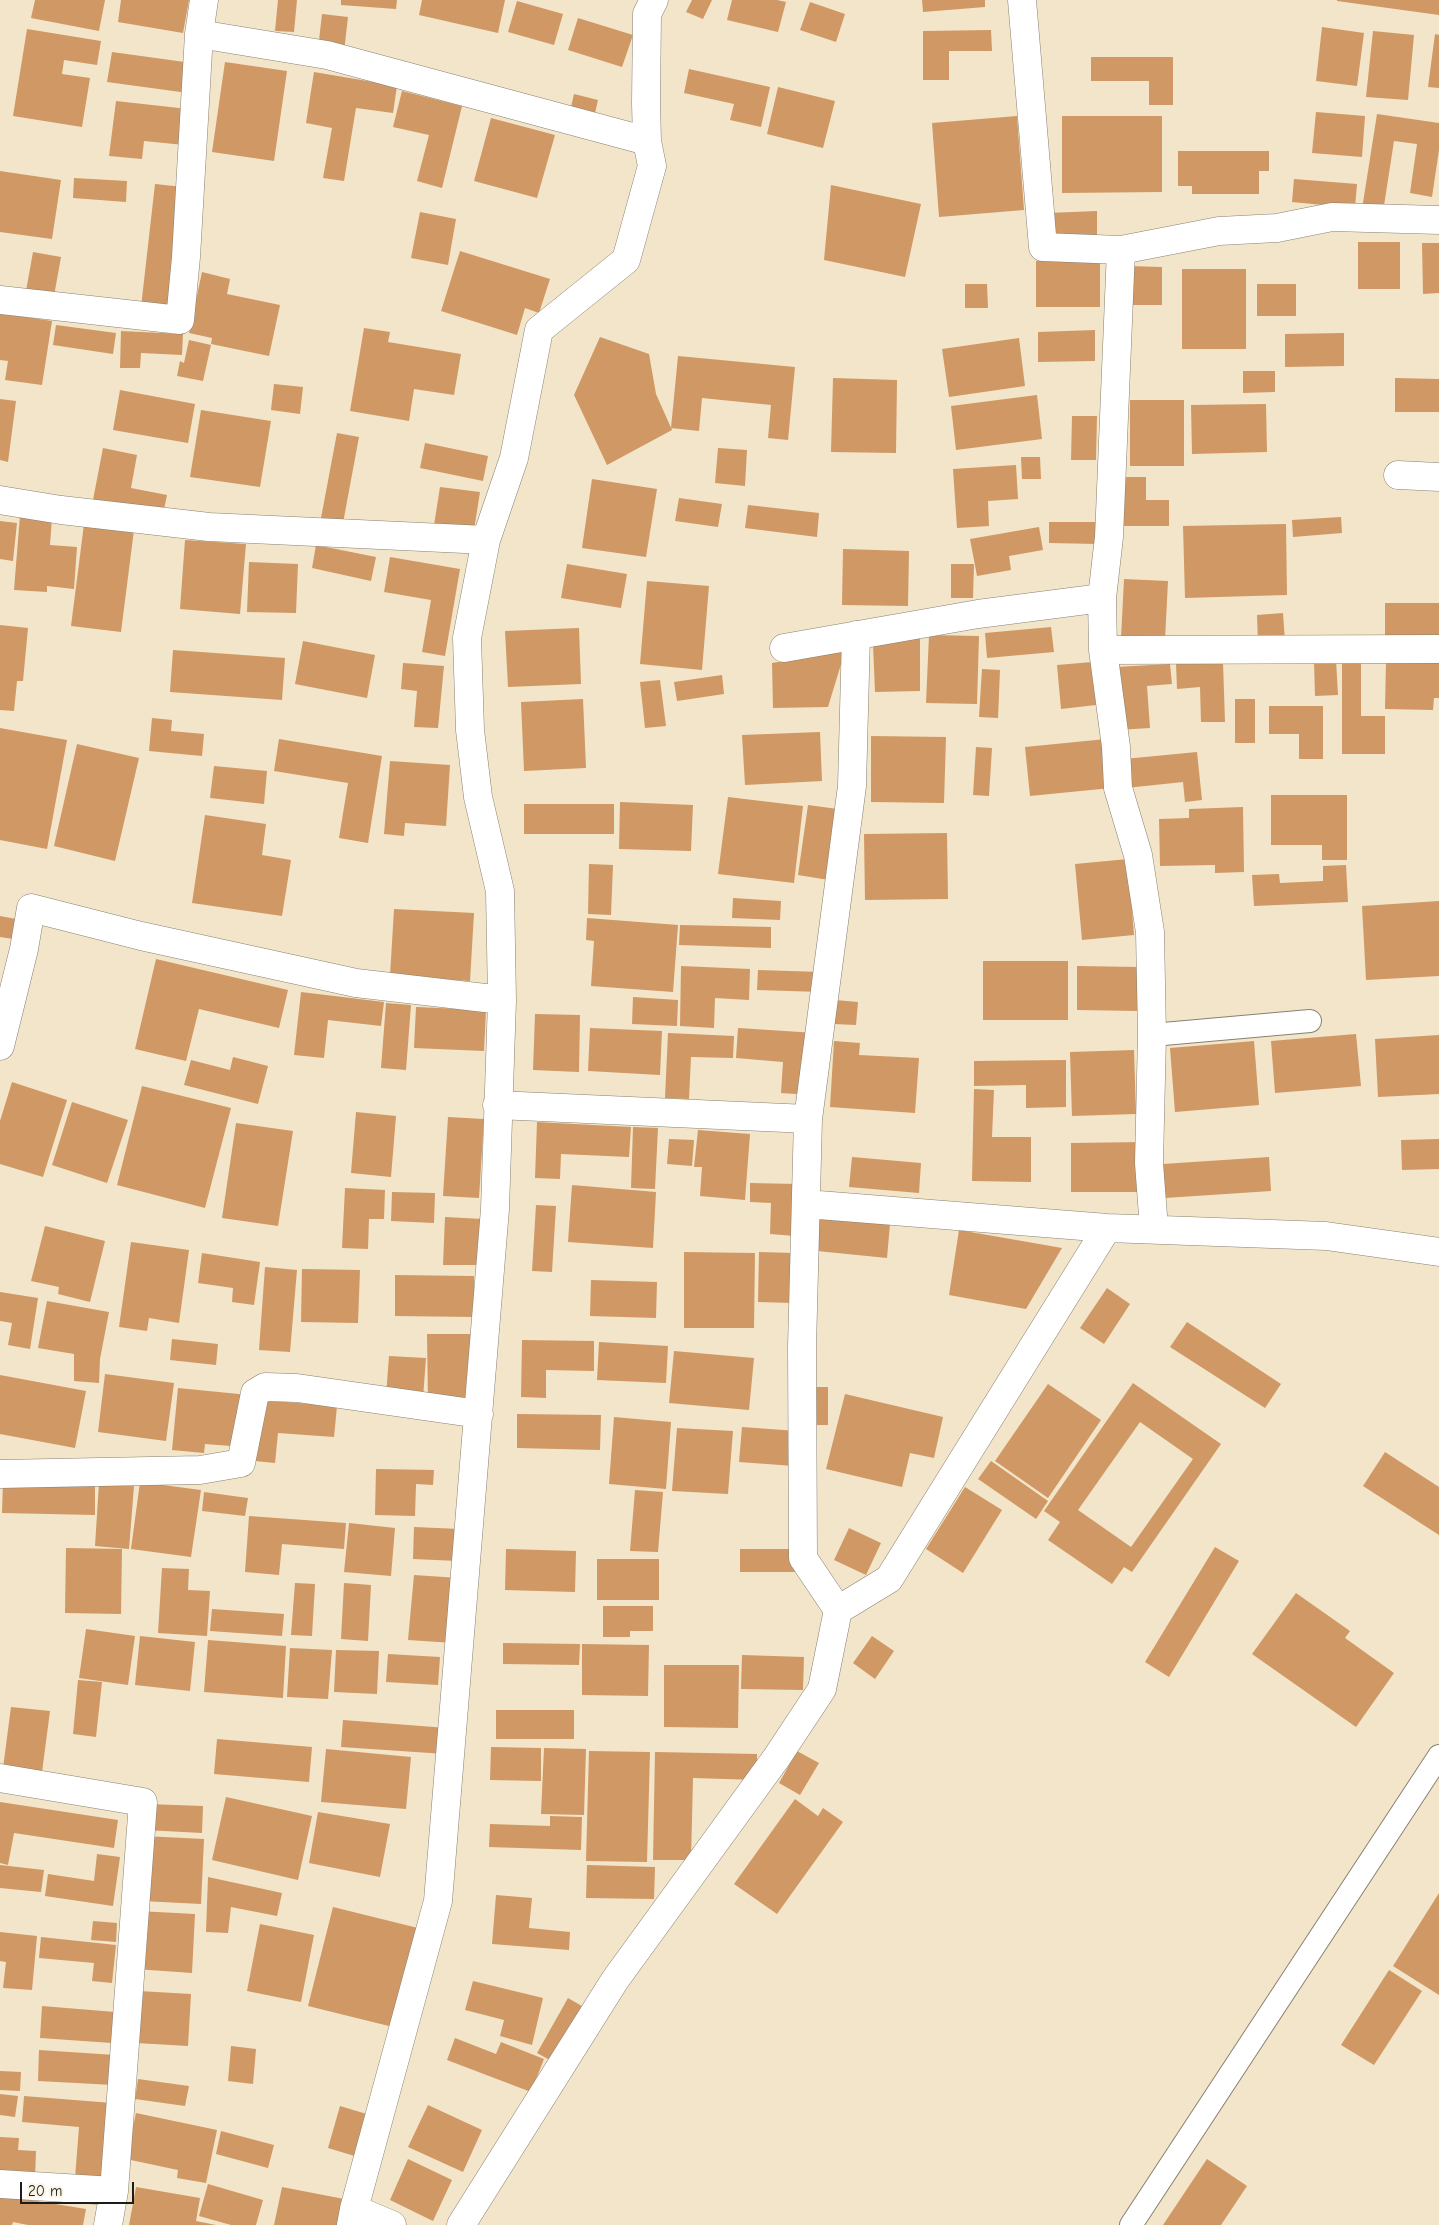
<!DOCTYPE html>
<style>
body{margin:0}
#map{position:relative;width:1439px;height:2225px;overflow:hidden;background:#f3e5c9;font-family:"Comic Neue",sans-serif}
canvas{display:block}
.scale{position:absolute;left:20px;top:2182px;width:114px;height:22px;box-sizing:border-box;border:2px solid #1c1c1c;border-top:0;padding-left:6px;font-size:15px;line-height:18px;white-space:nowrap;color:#1c1c1c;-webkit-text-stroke:4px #fcf5e5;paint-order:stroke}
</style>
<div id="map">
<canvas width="1439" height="2225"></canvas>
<div class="scale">20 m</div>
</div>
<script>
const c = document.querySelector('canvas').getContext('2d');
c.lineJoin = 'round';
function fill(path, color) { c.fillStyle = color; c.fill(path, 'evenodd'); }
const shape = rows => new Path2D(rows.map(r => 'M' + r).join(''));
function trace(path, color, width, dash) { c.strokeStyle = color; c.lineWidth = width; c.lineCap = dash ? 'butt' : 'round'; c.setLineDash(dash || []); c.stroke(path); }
fill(shape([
 [35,0,105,0,99,31,31,18],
 [121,0,189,0,183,33,118,22],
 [278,0,297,0,294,32,275,31],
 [341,0,397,0,396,9,341,5],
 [422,0,505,0,498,33,419,15],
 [692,0,712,0,703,19,686,12],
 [732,0,777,0,786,2,778,32,727,20],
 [922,0,985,0,985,7,923,12],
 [1337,0,1439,0,1439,15,1337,1],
 [517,1,563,14,554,45,508,32],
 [810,2,845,14,836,42,800,30],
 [322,14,348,17,344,52,318,49],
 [578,18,633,35,622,67,568,50],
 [1322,27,1364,33,1357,86,1316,81],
 [27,29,101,41,97,65,64,60,62,74,90,78,82,127,13,116],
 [991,30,992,51,949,51,949,80,923,80,923,31],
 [1373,31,1414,35,1408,100,1366,97],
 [1435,34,1439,35,1439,88,1428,87],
 [112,52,192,63,188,93,107,82],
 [1091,57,1173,57,1173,105,1149,105,1149,81,1091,81],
 [225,62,287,71,274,161,212,152],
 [689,69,770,87,761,127,730,120,734,104,684,93],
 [314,72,397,86,393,113,356,108,344,181,323,178,332,128,306,123],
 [778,87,835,101,823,148,767,134],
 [402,91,462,106,442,188,417,181,429,135,393,127],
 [574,94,598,100,593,122,569,116],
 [116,101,188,109,184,145,144,141,142,159,109,156],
 [1316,112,1365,116,1362,157,1312,153],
 [1377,114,1439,123,1439,150,1432,197,1410,193,1417,144,1394,141,1383,212,1362,209],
 [1017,116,1024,210,939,217,932,123],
 [1062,116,1162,116,1162,192,1062,193],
 [491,118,555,135,537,198,474,181],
 [1178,151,1269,151,1269,171,1259,171,1259,194,1192,194,1192,186,1178,186],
 [0,171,61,180,52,239,0,232],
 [74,178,127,181,126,202,73,198],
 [1294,179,1357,184,1355,208,1292,202],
 [155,184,183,187,169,310,141,307],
 [831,185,921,204,905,277,824,260],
 [1097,211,1097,238,1049,239,1048,213],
 [420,212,456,219,448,265,411,258],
 [1358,242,1400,242,1400,289,1358,289],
 [1422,243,1439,243,1439,293,1423,294],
 [460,251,550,279,539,313,525,308,517,335,441,311],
 [33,252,61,257,54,296,26,291],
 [1036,261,1100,261,1100,307,1036,307],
 [1128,266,1162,267,1162,305,1128,305],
 [1182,269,1246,269,1246,349,1182,349],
 [202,272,230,279,227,294,280,305,269,356,211,344,212,338,189,333],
 [965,284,987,284,988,308,965,308],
 [1257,284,1296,284,1296,316,1257,316],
 [0,313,52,321,42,385,5,380,8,361,0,360],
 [56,325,116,333,113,354,53,345],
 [364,328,390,332,388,342,461,354,454,395,414,389,409,421,350,411],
 [1095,330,1095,361,1038,362,1038,332],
 [121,331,183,334,182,355,141,353,140,368,120,368],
 [1344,333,1344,366,1285,367,1285,334],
 [600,337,649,354,656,394,672,430,607,465,574,395],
 [1019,338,1025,386,949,397,942,349],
 [189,340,211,345,203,381,177,376,180,361,184,363],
 [678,356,795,367,788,440,768,438,771,405,702,398,699,431,671,428],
 [1243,371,1275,371,1275,392,1243,393],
 [833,378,897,380,896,453,831,452],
 [1395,378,1439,379,1439,412,1395,412],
 [274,384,303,387,300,414,271,410],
 [120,390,195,404,188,443,113,430],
 [1037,395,1042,439,956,450,951,406],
 [0,399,16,401,8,462,0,460],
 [1130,400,1184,400,1184,466,1130,466],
 [1266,404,1267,452,1192,454,1191,405],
 [201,410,271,421,260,487,190,477],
 [1072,416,1097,416,1096,460,1071,460],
 [337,433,359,437,343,523,321,518],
 [425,443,488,456,483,481,420,468],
 [103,448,137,455,131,488,167,495,162,519,92,505],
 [718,448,747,450,745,486,715,483],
 [1021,457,1040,457,1041,479,1022,479],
 [1016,465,1018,499,988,501,989,526,957,528,953,469],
 [1120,477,1146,477,1146,500,1169,500,1169,526,1120,526],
 [592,479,657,489,646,557,582,548],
 [440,487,480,492,474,530,434,525],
 [679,498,722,504,718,527,675,521],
 [748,505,819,513,817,537,745,528],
 [20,515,52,518,50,545,77,547,74,589,47,586,47,592,14,590],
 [1341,517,1342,533,1293,537,1292,520],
 [0,521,17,523,13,561,0,559],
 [1049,522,1098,522,1098,544,1049,543],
 [84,524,134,530,121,632,71,626],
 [1286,524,1287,595,1185,598,1183,526],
 [1039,527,1043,550,1009,556,1011,570,977,576,970,539],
 [185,540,246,544,240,614,180,609],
 [316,545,376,557,371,581,312,568],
 [843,549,909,551,908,606,842,605],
 [390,557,460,569,445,656,422,652,431,600,384,592],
 [249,562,298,564,296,613,247,612],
 [567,564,627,574,621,608,561,598],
 [951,564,974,564,973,598,951,598],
 [1124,579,1168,581,1165,640,1121,638],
 [647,581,709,586,702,670,640,664],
 [1385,603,1439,603,1439,641,1385,641],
 [1283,613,1285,641,1258,643,1257,615],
 [0,625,28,628,23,681,17,681,14,711,0,710],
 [1051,627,1054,652,987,658,985,633],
 [579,628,581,684,508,687,505,631],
 [929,635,979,636,977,704,926,703],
 [920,638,920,691,875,692,873,645],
 [303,641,375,655,367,698,295,684],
 [173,650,285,658,282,700,170,692],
 [845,651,828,707,773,708,772,663],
 [1336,660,1338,695,1315,696,1314,661],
 [1386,660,1439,662,1439,698,1434,698,1433,710,1385,709],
 [1092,662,1096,705,1061,709,1057,665],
 [1223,662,1225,722,1201,722,1200,687,1177,689,1176,663],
 [403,663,444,666,438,728,414,727,417,691,401,689],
 [1342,663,1361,663,1361,716,1385,716,1385,754,1342,754],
 [1170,664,1172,684,1147,686,1150,728,1118,730,1115,667],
 [982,669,1000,670,998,718,979,717],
 [722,675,724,694,677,701,674,682],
 [660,680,666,726,645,728,640,682],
 [583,699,586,768,524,771,521,702],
 [1235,699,1255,699,1255,743,1235,743],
 [1269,706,1323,706,1323,759,1299,759,1299,734,1269,734],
 [152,718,172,720,171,731,204,734,202,756,149,751],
 [0,728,67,740,47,849,0,840],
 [820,732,822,781,745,785,742,735],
 [871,736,946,737,944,803,871,802],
 [279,739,382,756,368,843,339,838,348,783,274,771],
 [1106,739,1111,788,1030,796,1025,747],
 [77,744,139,758,115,861,54,846],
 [976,747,992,748,989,796,973,795],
 [1197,752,1202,800,1185,802,1183,782,1126,788,1124,759],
 [390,761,450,765,446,826,405,823,404,836,384,834],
 [214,766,267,771,264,804,210,798],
 [1271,795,1347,795,1347,860,1322,860,1322,845,1271,845],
 [728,797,803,806,794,883,718,874],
 [620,802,693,805,691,851,619,849],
 [524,804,614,804,614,834,524,834],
 [808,805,845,810,835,881,798,875],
 [1243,807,1244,872,1215,873,1215,865,1160,866,1159,819,1189,818,1189,809],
 [205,815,266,824,262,855,291,860,282,916,192,903],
 [947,833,948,899,865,900,864,834],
 [1128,859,1134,935,1082,940,1075,864],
 [589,864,613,865,611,915,588,914],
 [1346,865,1348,902,1254,906,1252,875,1279,874,1280,883,1323,881,1323,866],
 [733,898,781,901,780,920,732,918],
 [1439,901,1439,976,1366,980,1362,906],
 [394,909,474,913,470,981,390,976],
 [0,916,16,919,13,939,0,937],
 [587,918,678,925,673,992,591,986,594,941,586,940],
 [680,925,771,927,771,948,679,945],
 [156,959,288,990,279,1028,199,1009,186,1061,135,1049],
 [983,961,1068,961,1068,1020,983,1020],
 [681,966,750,969,749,1000,715,998,714,1028,680,1026],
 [1077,966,1139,967,1138,1011,1077,1010],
 [758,970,821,972,821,992,757,990],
 [301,992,384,1002,381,1026,328,1020,324,1058,294,1055],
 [633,997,678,1000,677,1026,632,1024],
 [835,1000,858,1002,856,1025,833,1024],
 [386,1003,411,1005,406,1070,381,1068],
 [416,1007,486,1010,484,1051,414,1048],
 [535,1014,580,1015,579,1072,533,1070],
 [590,1028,662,1031,660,1075,588,1071],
 [738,1028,816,1033,811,1095,781,1093,783,1062,736,1058],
 [668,1033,734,1036,733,1058,691,1057,689,1099,665,1098],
 [1356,1034,1361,1086,1275,1093,1271,1041],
 [1439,1035,1439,1094,1378,1097,1375,1039],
 [834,1041,860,1043,859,1055,919,1058,915,1113,830,1107],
 [1254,1041,1259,1105,1175,1112,1170,1048],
 [1134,1050,1136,1114,1072,1116,1070,1052],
 [233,1057,268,1066,258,1104,184,1085,191,1060,230,1070],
 [1066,1060,1066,1107,1026,1108,1026,1085,974,1086,974,1061],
 [12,1082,67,1100,43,1177,0,1164,0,1121],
 [142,1086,231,1108,205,1208,117,1185],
 [974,1089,994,1090,992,1137,1031,1137,1031,1182,972,1181],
 [72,1102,128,1120,107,1183,52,1165],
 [356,1112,396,1116,391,1177,351,1173],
 [448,1117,484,1119,479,1198,443,1196],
 [537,1122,631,1127,629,1157,561,1154,560,1179,535,1178],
 [236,1123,293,1131,278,1226,222,1218],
 [633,1127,658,1128,655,1189,631,1188],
 [698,1130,750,1134,745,1200,700,1196,702,1167,694,1167],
 [669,1139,694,1140,692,1166,667,1164],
 [1439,1139,1439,1169,1402,1170,1401,1140],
 [1144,1142,1144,1192,1071,1192,1071,1143],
 [852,1157,921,1163,919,1193,849,1187],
 [1269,1157,1271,1191,1165,1198,1163,1164],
 [750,1183,797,1184,795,1236,770,1234,771,1203,750,1202],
 [572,1185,656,1192,653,1248,568,1242],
 [345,1188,385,1190,384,1219,369,1219,368,1249,342,1248],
 [392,1192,435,1193,434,1223,391,1221],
 [536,1205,556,1206,552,1272,532,1271],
 [445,1217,483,1219,481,1265,443,1265],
 [819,1217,890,1224,887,1258,817,1251],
 [45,1226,105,1241,90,1302,58,1294,59,1287,31,1281],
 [959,1230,1062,1248,1026,1309,949,1295],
 [131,1242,189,1250,179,1323,149,1318,147,1331,119,1327],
 [684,1252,755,1253,754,1328,684,1328],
 [759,1252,794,1253,793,1303,758,1302],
 [202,1253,260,1262,254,1305,232,1302,233,1288,198,1283],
 [265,1267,297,1270,290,1352,259,1350],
 [302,1269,360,1270,358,1323,301,1322],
 [395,1275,474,1276,474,1317,395,1316],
 [591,1280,657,1282,656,1318,590,1316],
 [1107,1288,1130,1304,1104,1344,1080,1328],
 [0,1292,38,1298,30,1349,8,1345,12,1323,0,1321],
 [47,1301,109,1312,100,1359,99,1383,74,1381,74,1354,38,1348],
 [1187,1322,1281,1384,1265,1408,1170,1347],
 [427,1334,473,1334,474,1403,428,1404],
 [172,1339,218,1344,216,1365,170,1360],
 [522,1340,594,1341,594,1371,546,1370,546,1398,521,1397],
 [599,1342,668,1346,666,1383,597,1380],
 [674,1351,754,1358,749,1410,669,1403],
 [389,1356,426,1358,423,1398,386,1396],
 [105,1374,174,1383,166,1441,98,1432],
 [0,1375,86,1391,75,1448,0,1434],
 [1133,1383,1221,1444,1132,1572,1124,1567,1112,1584,1048,1540,1060,1522,1044,1511],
 [1140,1422,1193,1459,1131,1547,1078,1510],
 [1048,1384,1101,1420,1048,1498,995,1461],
 [812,1387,828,1387,828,1425,812,1425],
 [178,1388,249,1395,244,1447,205,1444,204,1453,172,1450],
 [845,1394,943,1417,934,1458,910,1453,902,1487,826,1469],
 [259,1400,337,1406,334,1437,278,1433,275,1463,255,1461],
 [517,1414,601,1415,600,1450,517,1448],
 [614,1417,671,1422,666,1489,609,1484],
 [742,1427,797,1431,794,1466,739,1462],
 [677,1428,733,1431,728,1494,672,1491],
 [1385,1452,1439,1487,1439,1535,1363,1486],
 [991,1461,1048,1501,1036,1519,978,1479],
 [376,1469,434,1470,433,1485,416,1484,415,1516,375,1515],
 [3,1481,95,1484,95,1515,2,1513],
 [140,1482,201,1490,191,1557,131,1549],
 [99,1483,134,1486,129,1549,95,1546],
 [965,1487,1002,1510,963,1573,926,1549],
 [635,1490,663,1492,658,1552,630,1551],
 [204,1492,248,1498,245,1516,202,1511],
 [249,1516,346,1523,344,1549,282,1544,279,1575,245,1572],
 [349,1523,395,1528,391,1576,344,1572],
 [414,1527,460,1529,458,1561,413,1559],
 [849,1528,881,1543,866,1575,834,1560],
 [1215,1547,1239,1561,1169,1677,1145,1662],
 [66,1548,122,1549,121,1614,65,1613],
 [506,1549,576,1551,575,1592,505,1590],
 [740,1549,797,1549,797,1572,740,1572],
 [597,1559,659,1559,659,1600,597,1600],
 [162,1568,189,1569,188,1590,210,1591,207,1636,158,1633],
 [414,1575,459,1578,454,1643,408,1640],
 [295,1583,315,1584,312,1636,291,1635],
 [344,1583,371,1585,368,1641,341,1639],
 [1296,1593,1350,1631,1345,1638,1394,1673,1356,1727,1252,1654],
 [603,1606,653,1606,653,1631,630,1631,630,1637,603,1637],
 [212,1609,284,1614,282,1636,210,1631],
 [86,1629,135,1636,128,1685,79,1678],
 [140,1636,195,1642,190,1691,135,1685],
 [872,1636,894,1651,875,1679,853,1663],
 [208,1640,286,1646,283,1698,204,1692],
 [503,1643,580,1644,579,1665,503,1664],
 [582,1644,649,1645,648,1696,582,1695],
 [290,1648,332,1650,328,1699,287,1697],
 [336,1650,379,1651,377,1694,334,1692],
 [388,1654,440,1657,438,1685,386,1682],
 [742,1655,804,1657,803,1690,741,1689],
 [664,1665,739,1665,738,1728,664,1727],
 [78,1680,102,1682,96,1737,73,1734],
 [11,1707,50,1711,42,1772,3,1768],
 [496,1710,574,1710,574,1739,496,1739],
 [343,1720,447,1728,445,1754,341,1747],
 [217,1739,312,1747,309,1782,214,1774],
 [491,1747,541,1748,541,1781,490,1780],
 [544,1748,586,1749,584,1815,541,1814],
 [326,1749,411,1757,406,1809,321,1802],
 [589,1751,650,1752,647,1862,586,1861],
 [797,1751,819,1763,800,1795,779,1783],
 [655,1752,757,1754,757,1780,693,1778,691,1860,653,1860],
 [226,1797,312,1816,298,1880,212,1860],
 [795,1799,818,1816,823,1808,843,1822,777,1914,734,1884],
 [0,1802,118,1820,114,1848,14,1833,8,1865,0,1863],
 [147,1804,203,1806,202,1833,145,1830],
 [318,1812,390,1824,380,1877,309,1863],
 [550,1816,582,1817,581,1850,489,1847,490,1824,550,1826],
 [144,1836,204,1839,201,1904,142,1901],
 [97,1854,120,1857,113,1906,45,1896,48,1874,94,1881],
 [0,1865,44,1870,41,1892,0,1888],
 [587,1865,655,1867,654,1899,586,1898],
 [208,1877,282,1893,277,1916,231,1907,228,1933,206,1932],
 [1439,1893,1439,1995,1393,1966],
 [496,1895,532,1898,529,1928,570,1932,569,1950,492,1944],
 [333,1907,422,1929,397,2028,308,2006],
 [138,1911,195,1914,192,1973,135,1969],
 [93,1921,117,1923,116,1942,91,1940],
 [260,1924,314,1935,301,2002,247,1991],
 [0,1932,37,1936,32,1990,3,1988,6,1962,0,1961],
 [41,1937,116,1945,112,1983,92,1981,94,1963,39,1958],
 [1389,1970,1422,1991,1374,2065,1341,2045],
 [473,1981,543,1998,532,2045,500,2036,504,2020,465,2010],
 [139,1991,191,1994,188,2046,136,2043],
 [568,1998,587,2009,557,2064,537,2053],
 [42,2006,115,2012,112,2043,40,2038],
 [455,2038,496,2054,501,2042,544,2059,531,2092,447,2060],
 [231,2046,256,2049,253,2084,228,2081],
 [39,2050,115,2055,113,2085,38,2081],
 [0,2071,21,2072,20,2091,0,2090],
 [138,2079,189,2086,185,2106,135,2099],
 [0,2094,18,2096,15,2117,0,2115],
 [24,2096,112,2103,105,2181,75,2178,79,2127,22,2122],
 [428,2105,482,2130,463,2172,408,2147],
 [340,2106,370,2115,358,2157,328,2148],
 [136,2113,217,2130,206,2183,177,2178,178,2170,126,2159],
 [221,2131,274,2145,268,2168,216,2154],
 [0,2137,19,2138,18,2150,36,2151,35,2178,0,2177],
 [408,2159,452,2180,433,2221,390,2200],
 [1207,2159,1247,2186,1221,2225,1163,2225],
 [208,2184,263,2200,256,2225,231,2225,199,2216],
 [136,2187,200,2198,196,2221,216,2225,129,2225],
 [282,2187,344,2199,339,2225,274,2225],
 [0,2195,86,2209,83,2225,28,2225,13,2222,12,2225,0,2225]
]), '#d09864');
const service = shape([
 [1152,1035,1310,1021],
 [1131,2225,1439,1756]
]);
const minor = shape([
 [1022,0,1043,247,1121,250,1219,231,1277,228,1332,217,1439,220],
 [199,34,327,55,647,141],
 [1121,250,1109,537,1102,598,1103,650,1116,747,1118,788,1138,855,1150,932,1152,1035,1149,1163,1154,1229],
 [0,300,180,320,186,257,199,34,204,0],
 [1398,475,1439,477],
 [0,500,61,510,209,527,486,540],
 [784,648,978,614,1102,598],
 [1103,650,1439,649],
 [0,1046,24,949,31,908,141,936,356,983,502,1000],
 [497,1105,808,1119,802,1347,803,1558,838,1610,889,1579,1107,1228],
 [808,1119,852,786,856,635],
 [806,1204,1107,1228,1326,1236,1439,1252],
 [0,1474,200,1470,241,1463,255,1393,265,1387,297,1388,479,1414],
 [0,1778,143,1802,114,2191,108,2225],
 [0,2184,114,2191],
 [354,2209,392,2225],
 [351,2225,354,2209,438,1901,495,1209,502,1000,500,891,478,797,470,730,467,638,486,540,514,458,539,330,626,260,652,166,647,141,646,103,647,14,654,0],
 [461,2225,615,1980,777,1757,822,1689,838,1610]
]);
trace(service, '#888072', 24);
trace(minor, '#888072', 29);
trace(service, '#fff', 22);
trace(minor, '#fff', 28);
</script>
